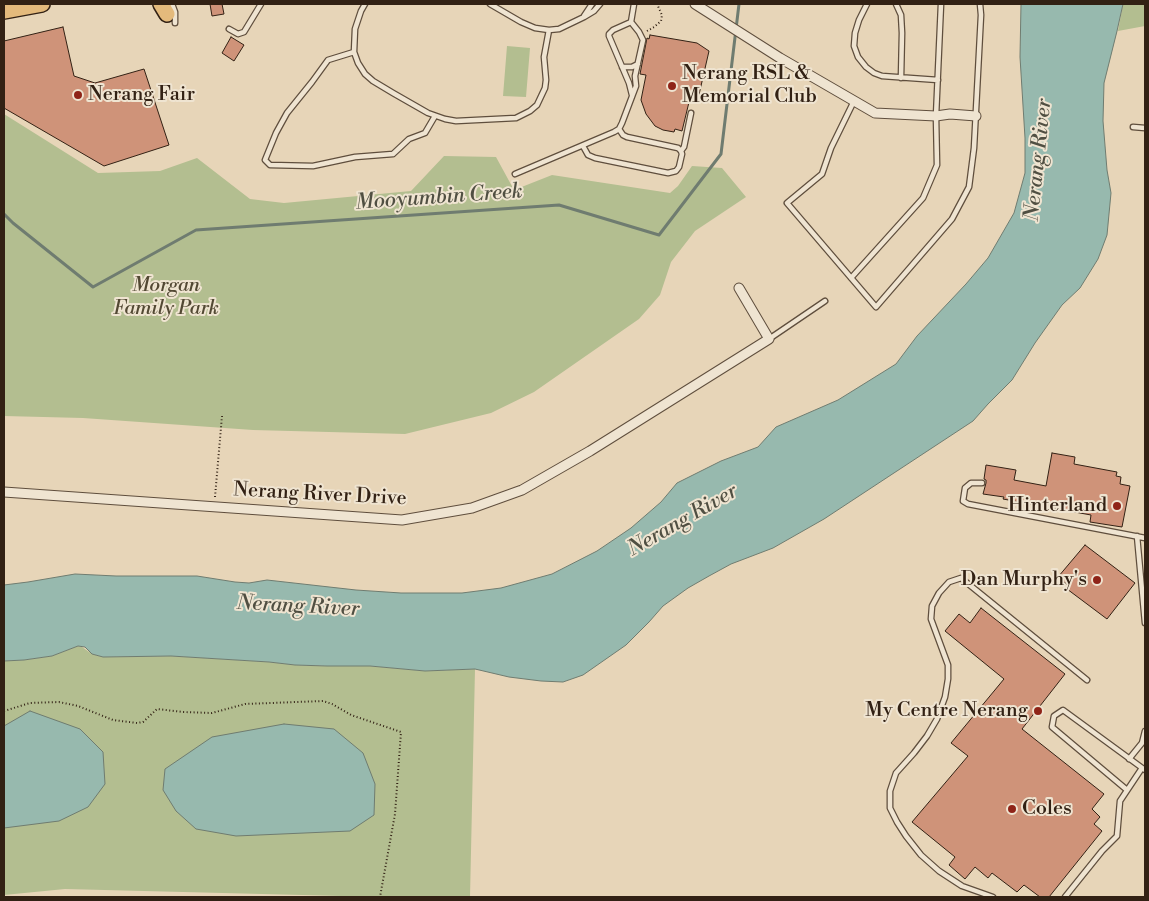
<!DOCTYPE html>
<style>
body{margin:0}
#map{position:relative;width:1149px;height:901px;overflow:hidden;background:#e7d5b8;font-family:"Libre Bodoni",serif}
canvas{display:block}
.frame{position:absolute;inset:0;border:5px solid #322114;pointer-events:none}
</style>
<div id="map">
<canvas width="1149" height="901"></canvas>
<div class="frame"></div>
</div>
<script>
const c = document.querySelector('canvas').getContext('2d');
c.lineJoin = 'round';
function fill(path, color) { c.fillStyle = color; c.fill(path, 'evenodd'); }
const shape = rows => new Path2D(rows.map(r => 'M' + r).join(''));
function trace(path, color, width, dash) { c.strokeStyle = color; c.lineWidth = width; c.lineCap = dash ? 'butt' : 'round'; c.setLineDash(dash || []); c.stroke(path); }
function label(font, color, halo, rows, align = 'center') {
  c.font = font + ' "Libre Bodoni",serif'; c.lineWidth = 4; c.setLineDash([]); c.textBaseline = 'middle'; c.strokeStyle = halo; c.fillStyle = color; for (const [text, x, y, turn = 0] of rows) {
    c.save(); c.translate(x, y); c.rotate((+turn || 0) * Math.PI / 180); c.textAlign = isNaN(turn) ? turn : align; if (halo) c.strokeText(text, 0, 0); c.fillText(text, 0, 0); c.restore();
  }
}
fill(shape([
 [1123,4,1145,4,1145,26,1118,31],
 [507,46,530,48,526,97,503,96],
 [4,114,98,173,160,171,197,158,250,199,284,203,411,191,444,156,496,157,514,190,552,175,670,193,678,186,692,166,722,168,746,197,695,231,671,262,660,295,639,319,534,392,491,413,405,434,253,430,83,418,4,416],
 [78,646,82,647,92,654,103,657,171,656,269,662,295,665,327,666,370,666,425,671,475,669,470,897,341,897,341,896,65,889,4,895,4,661,24,660,52,656]
]), '#b3be90');
const water = shape([
 [1021,4,1123,4,1117,31,1104,83,1103,121,1107,170,1111,193,1107,235,1098,259,1080,288,1062,305,1035,343,1012,380,988,404,973,421,824,519,773,548,731,564,709,576,688,588,663,606,649,622,626,645,583,675,563,682,541,681,509,677,475,669,425,671,370,666,327,666,295,665,269,662,171,656,103,657,92,654,85,647,78,646,52,656,24,660,4,661,4,585,28,582,75,574,116,576,197,576,235,582,249,583,267,580,356,590,401,593,462,593,501,588,552,574,597,551,631,528,661,502,677,483,721,461,758,447,776,427,838,400,896,364,917,336,966,284,988,258,1014,213,1025,173,1025,138,1020,57,1021,4],
 [30,711,80,729,103,752,105,784,88,807,59,821,4,828,4,726,30,711],
 [284,724,334,729,363,753,375,784,374,815,350,831,236,836,196,829,176,811,163,790,165,769,212,737,284,724]
]);
fill(water, '#97b9ae');
trace(water, '#6f7c70', 1);
trace(shape([
 [4,214,13,223,93,287,196,230,559,205,659,235,721,154,739,4]
]), '#6f7c70', 3);
const building = shape([
 [210,4,222,4,224,14,212,16,210,4],
 [63,27,74,76,95,83,144,69,169,145,104,166,4,108,4,41,63,27],
 [650,35,697,43,709,51,698,99,690,98,682,131,675,129,674,132,663,130,655,126,646,114,641,100,646,75,640,74,647,38,649,39,650,35],
 [231,37,244,45,234,61,222,53,231,37],
 [1052,453,1075,457,1074,464,1117,472,1116,476,1121,477,1120,484,1130,486,1122,527,1090,522,1091,515,1003,499,1004,497,983,494,986,483,986,480,984,479,986,465,1016,470,1014,480,1046,486,1052,453],
 [1085,545,1135,583,1107,619,1067,589,1069,586,1058,577,1085,545],
 [981,608,1065,674,1022,729,1104,794,1092,809,1100,817,1094,824,1102,831,1049,897,1040,897,1024,885,1017,892,992,873,988,878,975,867,965,879,949,865,955,857,912,822,968,756,951,743,1004,679,945,631,959,614,970,623,981,608]
]);
fill(building, '#cf9379');
trace(building, '#322114', 1);
const lane = shape([
 [172,4,175,12,175,23],
 [365,4,361,11,355,29,354,52,358,63,365,74,373,81,393,93,428,113,445,119,456,121,516,118,530,111,537,105,545,88,546,80,544,57,549,30],
 [490,4,521,22,535,28,549,30,559,29,584,17,594,11,600,4],
 [867,4,859,20,855,33,854,46,858,57,866,67,874,73,882,76,938,80],
 [896,4,901,15,902,33,901,78],
 [584,16,592,4],
 [631,22,613,30,609,34,609,36,629,83,632,95],
 [631,22,634,4],
 [229,29,238,34,244,32,261,4],
 [354,52,328,60,312,82,287,113,276,133,265,160,270,165,313,166,355,157,393,154,409,139,425,133,435,116],
 [622,67,632,67,638,64],
 [854,101,831,148,822,174,787,203,876,307,952,219,969,187,974,148,981,15,980,4],
 [1133,127,1145,128],
 [583,146,588,155,595,158,668,173,676,171,679,167,682,154,681,151,678,148,627,137,623,135,619,129],
 [681,151,684,147,691,113],
 [515,174,614,132,619,129,622,123,636,86,635,76,643,40,639,32,631,22],
 [851,278,923,198,937,165,936,116,941,4],
 [769,339,825,301],
 [982,483,971,483,965,488,963,501,968,504,1145,538],
 [1137,536,1145,623],
 [1129,759,1142,743,1145,731],
 [1127,790,1052,727,1054,716,1063,710,1145,770],
 [993,897,962,886,939,871,921,855,906,836,897,822,890,808,890,791,896,773,914,753,927,736,937,719,945,697,948,679,948,665,931,619,932,606,939,593,949,582,961,578,1087,680],
 [1065,897,1102,851,1117,836,1120,801,1142,768]
]);
const street = shape([
 [695,4,780,58,875,113,936,116,950,114,976,116],
 [4,492,402,520,472,508,522,490,590,451,769,339,739,288]
]);
const primary = shape([
 [161,4,167,14],
 [4,11,42,4]
]);
trace(lane, '#5f4e3d', 7);
trace(street, '#5f4e3d', 11);
trace(primary, '#322114', 18);
trace(shape([
 [647,31,654,27,661,21,662,15,657,4],
 [215,497,222,416],
 [4,711,30,703,59,702,78,706,113,720,137,723,143,722,157,709,183,712,212,713,245,704,323,701,332,704,351,715,401,732,395,814,380,897]
]), '#322114', 2, [1, 2.5]);
trace(lane, '#efe4d1', 4.5);
trace(street, '#efe4d1', 9);
trace(primary, '#e4ba7c', 15);
for (const [x, y, r, color] of [
 [672,86,5,"#8f2418"],
 [78,95,5,"#8f2418"],
 [1117,506,5,"#8f2418"],
 [1097,580,5,"#8f2418"],
 [1038,711,5,"#8f2418"],
 [1012,809,5,"#8f2418"]
]) { const dot = new Path2D(); dot.arc(x, y, r, 0, 2 * Math.PI); c.fillStyle = color; c.fill(dot); trace(dot, '#efe4d1', 2); }
label('20px', '#322114', '#efe4d1', [
 ["Nerang RSL &",682,74],
 ["Memorial Club",682,97],
 ["Nerang Fair",88,95],
 ["Hinterland",1107,506,"right"],
 ["Dan Murphy's",1087,580,"right"],
 ["My Centre Nerang",1028,711,"right"],
 ["Coles",1022,809]
], 'left');
label('italic 20px', '#524833', '#efe4d1', [
 ["Morgan",166,286],
 ["Family Park",166,309]
]);
label('20px', '#322114', '#efe4d1', [
 ["Nerang River Drive",320,495,3]
]);
label('italic 21px', '#504f42', '#efe4d1', [
 ["Nerang River",1039,160,-84],
 ["Mooyumbin Creek",439,198,-4],
 ["Nerang River",683,521,-30],
 ["Nerang River",298,607,3]
]);
</script>
